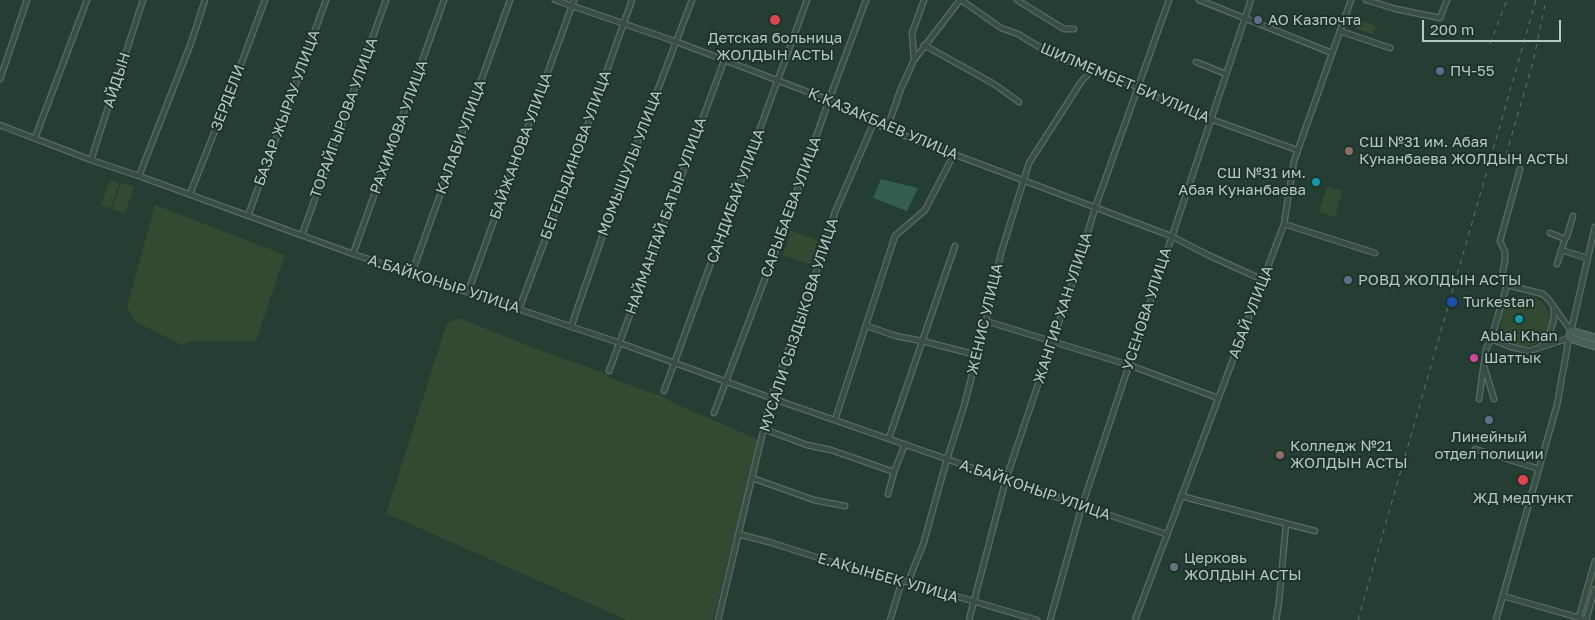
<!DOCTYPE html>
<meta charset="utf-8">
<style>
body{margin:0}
#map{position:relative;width:1595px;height:620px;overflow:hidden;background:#253e34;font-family:"Golos Text",sans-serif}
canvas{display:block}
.scale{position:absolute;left:1422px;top:20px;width:139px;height:22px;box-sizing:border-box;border:2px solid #b5c9c2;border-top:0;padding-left:6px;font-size:15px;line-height:18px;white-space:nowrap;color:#b5c9c2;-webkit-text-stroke:4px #1e332b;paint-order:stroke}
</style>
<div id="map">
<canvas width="1595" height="620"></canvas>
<div class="scale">200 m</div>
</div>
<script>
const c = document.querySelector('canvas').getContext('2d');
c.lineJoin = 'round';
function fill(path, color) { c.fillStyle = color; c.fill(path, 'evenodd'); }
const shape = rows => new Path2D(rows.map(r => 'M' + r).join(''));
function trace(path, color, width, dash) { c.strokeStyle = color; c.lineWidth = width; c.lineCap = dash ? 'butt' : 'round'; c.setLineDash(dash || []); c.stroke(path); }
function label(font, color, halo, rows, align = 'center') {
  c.font = font + ' "Golos Text",sans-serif'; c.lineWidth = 4; c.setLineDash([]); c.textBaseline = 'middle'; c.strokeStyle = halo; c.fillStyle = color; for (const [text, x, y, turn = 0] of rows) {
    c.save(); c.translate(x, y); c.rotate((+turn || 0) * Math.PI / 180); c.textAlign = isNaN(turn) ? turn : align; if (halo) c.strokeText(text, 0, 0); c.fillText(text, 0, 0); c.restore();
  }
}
fill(shape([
 [1359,20,1376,26,1373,34,1356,29],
 [110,180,119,183,111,208,101,205],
 [121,183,134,187,125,213,112,209],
 [1327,186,1342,191,1335,217,1319,212],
 [155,205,285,255,256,341,192,341,182,345,136,322,127,307],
 [791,231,818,240,810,264,783,255],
 '1500 321a25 25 0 1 1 50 0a25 25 0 1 1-50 0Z',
 [459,318,531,347,604,373,612,379,664,397,673,403,759,440,713,620,627,620,388,514,387,511,447,323],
 [1595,566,1595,581,1585,615,1583,615,1581,614]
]), '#334a32');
fill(shape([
 [881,179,918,188,907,211,873,198]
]), '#345f4e');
const street = shape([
 [555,0,677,42,829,100,887,129,1171,236,1208,255,1263,280],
 [961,0,1001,28,1018,34,1054,56,1138,87,1174,106,1297,150],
 [1017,0,1064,29,1074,29],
 [1199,0,1332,53],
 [1366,0,1396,9,1440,18,1447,0],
 [1340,31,1390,48],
 [924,45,994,84,1019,102],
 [914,59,912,33,924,0],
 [1196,62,1226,74],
 [0,79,27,0],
 [0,125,91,160,139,176,353,254,620,343,771,398,1082,506,1166,534],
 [887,129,900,91,914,60,960,0],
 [35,138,87,0],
 [91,160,143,0],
 [139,176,191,43,205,0],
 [190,194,237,75,265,0],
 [248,216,326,0],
 [1284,224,1375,253],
 [1550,233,1565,239,1557,264],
 [302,235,386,0],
 [1565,239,1567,236,1573,216],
 [1561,250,1587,258],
 [353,254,444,0],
 [412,273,510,0],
 [1507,285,1502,276,1505,260,1505,252,1500,241,1520,169],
 [468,292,574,0],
 [519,309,574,163,632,0],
 [986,321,1129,365,1218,398],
 [867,326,896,336,922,341,977,355],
 [571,327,608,220,692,0],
 [1571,331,1595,227],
 [1539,348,1549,337,1554,318,1554,308],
 [1484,366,1494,399],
 [609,371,724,61],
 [664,391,807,0],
 [1479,399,1486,349,1491,339],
 [714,413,783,231,829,100,866,0],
 [835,420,895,236,925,210,954,154],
 [764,429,807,445,831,450,894,472],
 [889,438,955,246],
 [1475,449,1539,469],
 [752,478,814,500,845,506],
 [888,494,894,472,905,444],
 [1181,496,1315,531],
 [738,534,769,542,866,573,908,582,1037,620],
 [908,582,923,545,947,459,964,406,986,321,1001,253,1029,163,1081,82,1092,70],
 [1503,596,1587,620],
 [1579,617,1595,561],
 [718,620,771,398,817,270,835,212,874,122],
 [890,620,902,581],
 [969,620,1006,479,1076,272,1095,208,1169,0],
 [1050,620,1082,506,1251,0],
 [1135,620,1284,224,1294,161,1351,0],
 [1276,620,1279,601,1286,524],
 [1496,620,1557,405,1569,338,1529,351,1511,347,1491,339,1507,285,1543,294,1549,300,1571,331],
 [1586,620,1595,589]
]);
const secondary = shape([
 [1595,338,1571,331,1569,338,1595,346]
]);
trace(street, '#576c64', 7);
trace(secondary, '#576c64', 9);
trace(street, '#394e46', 4.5);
trace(secondary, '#476158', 6);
trace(shape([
 [1490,44,1507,0],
 [1506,155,1533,62,1546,0],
 [1358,620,1536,0]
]), '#5b756b', 1, [5, 5]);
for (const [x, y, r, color] of [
 [775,20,6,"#e0444e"],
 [1258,20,5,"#5c6f8a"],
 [1440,71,5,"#5c6f8a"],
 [1349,151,5,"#8d6e63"],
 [1316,182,5,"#0f9aa8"],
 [1348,280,5,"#5c6f8a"],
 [1452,302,6,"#1a4fb4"],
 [1519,319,5,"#0f9aa8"],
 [1474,358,5,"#d1479c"],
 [1489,420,5,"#5c6f8a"],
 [1280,455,5,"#8d6e63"],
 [1523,480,6,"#e0444e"],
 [1174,567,5,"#6b7280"]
]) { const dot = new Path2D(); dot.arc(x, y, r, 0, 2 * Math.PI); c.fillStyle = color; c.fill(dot); trace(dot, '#1e332b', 2); }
label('15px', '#b5c9c2', '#1e332b', [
 ["АО Казпочта",1268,20],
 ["Детская больница",775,38,"center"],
 ["ЖОЛДЫН АСТЫ",775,55,"center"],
 ["ПЧ-55",1450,71],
 ["СШ №31 им. Абая",1359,142],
 ["Кунанбаева ЖОЛДЫН АСТЫ",1359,159],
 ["СШ №31 им.",1306,173,"right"],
 ["Абая Кунанбаева",1306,190,"right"],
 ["РОВД ЖОЛДЫН АСТЫ",1358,280],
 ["Turkestan",1463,302],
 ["Ablai Khan",1519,336,"center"],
 ["Шаттык",1484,358],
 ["Линейный",1489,437,"center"],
 ["отдел полиции",1489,454,"center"],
 ["Колледж №21",1290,446],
 ["ЖОЛДЫН АСТЫ",1290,463],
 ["ЖД медпункт",1523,498,"center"],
 ["Церковь",1184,558],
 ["ЖОЛДЫН АСТЫ",1184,575]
], 'left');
label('15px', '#b5c9c2', '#1e332b', [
 ["АЙДЫН",117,80,-72],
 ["ШИЛМЕМБЕТ БИ УЛИЦА",1125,83,23],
 ["ЗЕРДЕЛИ",228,98,-69],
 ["БАЗАР ЖЫРАУ УЛИЦА",287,108,-70],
 ["ТОРАЙГЫРОВА УЛИЦА",344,118,-70],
 ["К.КАЗАКБАЕВ УЛИЦА",883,124,23],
 ["РАХИМОВА УЛИЦА",399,127,-70],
 ["КАЛАБИ УЛИЦА",461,137,-70],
 ["БАЙЖАНОВА УЛИЦА",521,146,-70],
 ["БЕГЕЛЬДИНОВА УЛИЦА",576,155,-70],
 ["МОМЫШУЛЫ УЛИЦА",630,163,-69],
 ["САНДИБАЙ УЛИЦА",736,196,-70],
 ["САРЫБАЕВА УЛИЦА",791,207,-70],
 ["НАЙМАНТАЙ БАТЫР УЛИЦА",666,216,-70],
 ["А.БАЙКОНЫР УЛИЦА",444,284,18],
 ["ЖАНГИР ХАН УЛИЦА",1063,308,-72],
 ["УСЕНОВА УЛИЦА",1147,309,-72],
 ["АБАЙ УЛИЦА",1251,312,-69],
 ["ЖЕНИС УЛИЦА",985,319,-77],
 ["МУСАЛИ СЫЗДЫКОВА УЛИЦА",799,325,-72],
 ["А.БАЙКОНЫР УЛИЦА",1035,490,19],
 ["Е.АКЫНБЕК УЛИЦА",888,578,16]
]);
</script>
